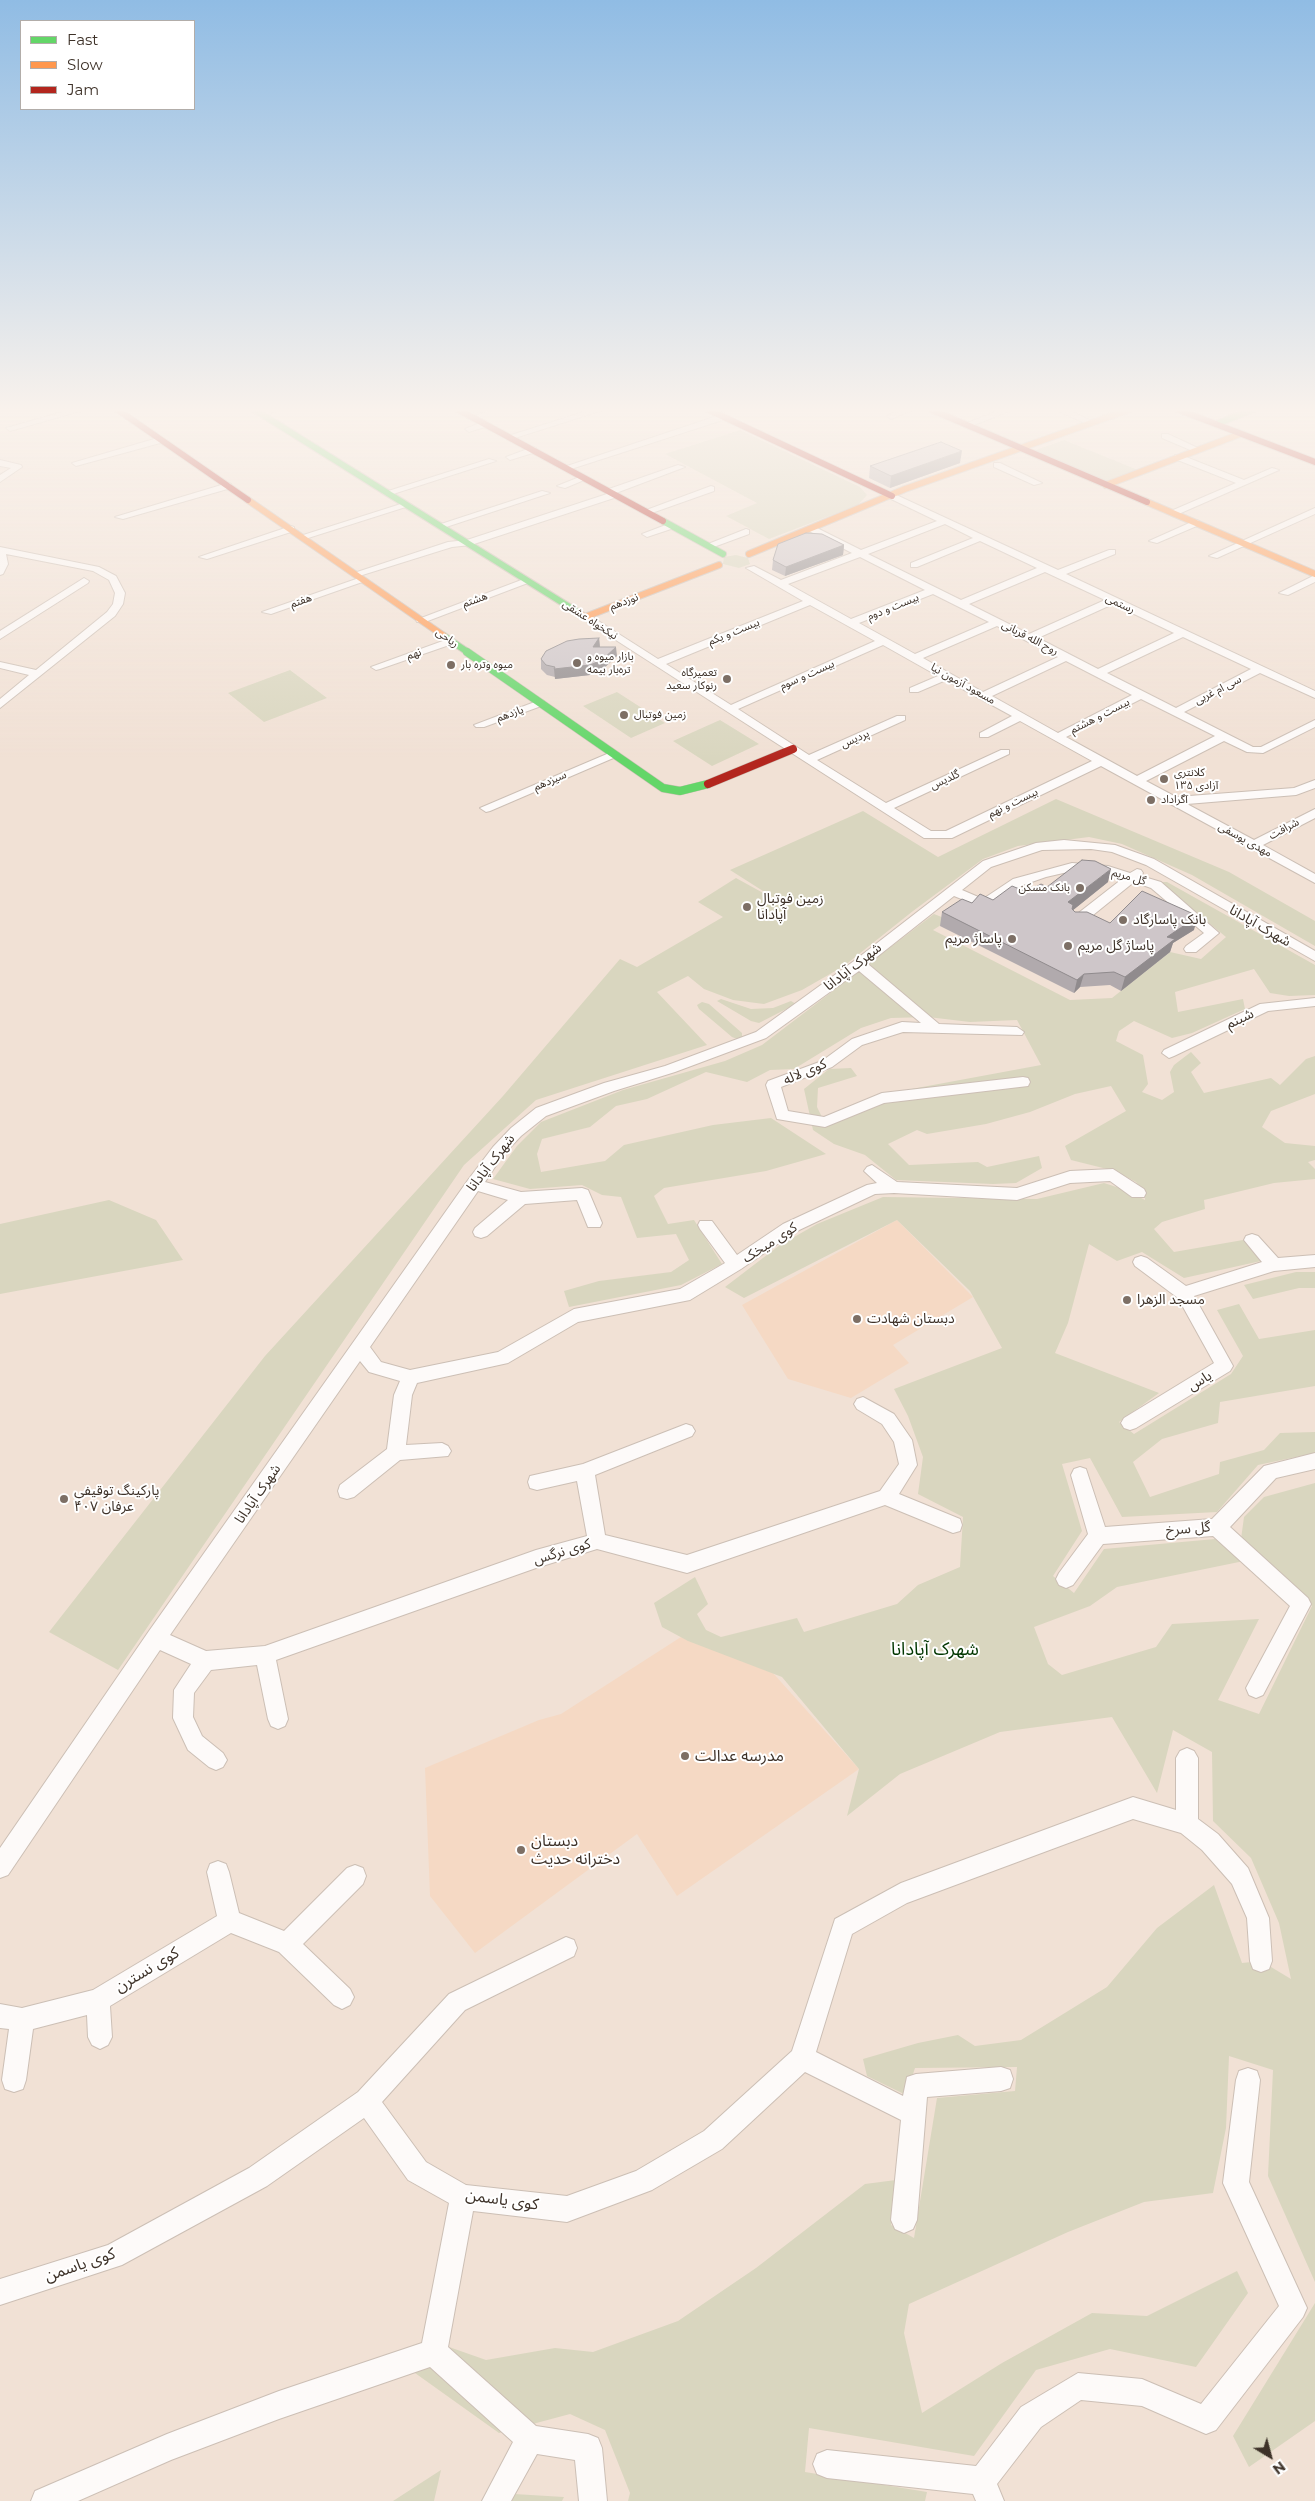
<!DOCTYPE html>
<meta charset="utf-8">
<style>
body{margin:0}
#map{position:relative;width:1315px;height:2501px;overflow:hidden;background:#f1e1d5;font-family:Montserrat,sans-serif}
canvas{display:block}
.legend{position:absolute;left:20px;top:20px;width:175px;height:90px;box-sizing:border-box;background:#fff;border:1px solid #b2ada9;margin:0;padding:6px 9px;list-style:none;font-size:15px;color:#3e3229}
.legend li{display:flex;align-items:center;gap:10px;height:25px}
.legend b{width:25px;border:1px solid #b2ada9}
.north{position:absolute;left:1245px;top:2431px;width:50px;height:50px;-webkit-text-stroke:4px #fff;paint-order:stroke;rotate:143deg;font-size:14px;font-weight:700;line-height:20px;text-align:center;color:#3e3229}
.north::after{content:'';display:block;margin:auto;width:18px;height:22px;background:#3e3229;clip-path:polygon(50% 0,100% 100%,50% 72%,0 100%)}
</style>
<div id="map">
<canvas width="1315" height="2501"></canvas>
<ul class="legend">
<li><b style="height:6px;background:#63d668"></b>Fast</li>
<li><b style="height:6px;background:#ff974d"></b>Slow</li>
<li><b style="height:6px;background:#b3261e"></b>Jam</li>
</ul>
<div class="north">N</div>
</div>
<script>
const c = document.querySelector('canvas').getContext('2d');
c.lineJoin = 'round';
function fill(path, color) { c.fillStyle = color; c.fill(path, 'evenodd'); }
const shape = rows => new Path2D(rows.map(r => 'M' + r).join(''));
function trace(path, color, width, dash) { c.strokeStyle = color; c.lineWidth = width; c.lineCap = dash ? 'butt' : 'round'; c.setLineDash(dash || []); c.stroke(path); }
function label(font, color, halo, rows, align = 'center') {
  c.font = font + ' Montserrat,"Noto Sans Arabic",sans-serif'; c.lineWidth = 4; c.setLineDash([]); c.textBaseline = 'middle'; c.strokeStyle = halo; c.fillStyle = color; for (const [text, x, y, turn = 0] of rows) {
    c.save(); c.translate(x, y); c.rotate((+turn || 0) * Math.PI / 180); c.textAlign = isNaN(turn) ? turn : align; if (halo) c.strokeText(text, 0, 0); c.fillText(text, 0, 0); c.restore();
  }
}
fill(shape([
 [897,1220,973,1297,893,1345,909,1363,851,1398,788,1379,742,1305],
 [681,1637,773,1673,859,1769,677,1896,637,1834,475,1953,430,1896,425,1768,539,1720,561,1714]
]), '#f5d9c4');
fill(shape([
 [740,430,860,487,867,495,858,505,769,539,726,516,757,503,665,454],
 [1064,440,1138,470,1104,484,1033,451],
 [736,555,748,558,750,564,739,568,723,564,724,557],
 [290,670,327,698,264,722,228,693],
 [617,692,665,723,631,738,583,706],
 [720,720,759,744,712,766,673,741],
 [1056,799,1229,872,1315,921,1315,946,1192,875,1122,844,1089,837,1018,846,983,859,913,911,844,966,802,990,764,1004,733,1000,704,989,688,976,657,992,707,1045,536,1100,464,1165,118,1670,49,1632,265,1356,503,1096,620,959,637,967,723,917,698,902,736,878,785,905,730,870,863,811,938,857],
 [1159,882,1167,882,1315,965,1315,995,1289,996,1270,993,1254,969,1175,992,1178,1012,1243,999,1245,1009,1192,1033,1172,1038,1134,1021,1119,1031,1116,1041,1143,1055,1148,1084,1142,1092,1162,1100,1174,1092,1170,1072,1174,1065,1191,1052,1201,1063,1191,1072,1204,1093,1271,1078,1280,1085,1306,1059,1315,1056,1315,1094,1271,1111,1262,1127,1285,1143,1315,1146,1315,1160,1308,1162,1315,1169,1315,1179,1274,1183,1204,1200,1205,1209,1162,1222,1154,1229,1174,1252,1243,1240,1261,1261,1184,1278,1142,1252,1117,1261,1089,1244,1068,1323,1055,1353,1159,1393,1119,1422,1134,1434,1231,1374,1243,1356,1217,1310,1239,1304,1259,1339,1315,1330,1315,1386,1220,1402,1218,1423,1162,1439,1133,1462,1150,1497,1219,1474,1220,1462,1264,1450,1280,1433,1315,1432,1315,1453,1258,1465,1217,1512,1122,1517,1090,1458,1062,1464,1082,1531,1053,1576,1074,1593,1104,1549,1215,1539,1244,1561,1117,1587,1090,1606,1034,1627,1048,1664,1062,1675,1156,1647,1172,1624,1259,1619,1218,1700,1259,1714,1312,1606,1241,1539,1244,1517,1264,1497,1315,1483,1315,2282,1268,2176,1273,2070,1229,2056,1226,2128,1213,2193,1144,2202,1068,2232,909,2304,904,2333,922,2413,1002,2363,1092,2313,1147,2316,1237,2271,1248,2293,1196,2367,1110,2349,1036,2370,974,2456,809,2428,805,2472,927,2492,925,2501,628,2501,630,2493,605,2430,570,2414,499,2433,415,2373,432,2341,486,2360,555,2348,593,2352,678,2321,756,2268,865,2184,896,2180,891,2225,914,2238,937,2098,1015,2091,1017,2067,915,2068,906,2095,867,2076,863,2059,918,2043,958,2035,975,2046,1021,2040,1107,1987,1157,1928,1214,1885,1242,1963,1261,1961,1291,1979,1279,1923,1251,1858,1213,1821,1212,1752,1173,1730,1157,1793,1112,1717,1000,1732,900,1774,847,1816,859,1769,782,1677,688,1641,662,1627,654,1603,695,1577,708,1604,697,1614,706,1630,721,1637,797,1618,804,1632,897,1604,918,1585,960,1567,963,1517,918,1494,923,1457,908,1416,894,1389,1002,1348,970,1291,897,1220,744,1298,725,1287,780,1245,817,1224,883,1197,1037,1199,1104,1183,1126,1190,1145,1200,1145,1194,1136,1182,1115,1171,1071,1160,1065,1146,1126,1111,1111,1086,1075,1094,1030,1112,986,1124,927,1134,917,1130,888,1144,909,1165,978,1162,987,1167,1039,1156,1042,1168,1016,1183,993,1184,896,1180,865,1155,834,1144,813,1130,804,1089,829,1069,851,1068,857,1076,818,1088,817,1107,822,1117,891,1102,890,1093,1041,1065,1017,1020,970,1022,928,1017,891,1018,861,1028,794,1069,770,1070,747,1082,706,1072,647,1099,616,1106,590,1127,542,1139,537,1154,541,1172,605,1161,624,1145,713,1125,771,1118,826,1154,766,1171,664,1188,654,1196,668,1224,694,1220,722,1264,681,1285,569,1307,564,1291,599,1281,671,1272,689,1260,676,1234,637,1238,621,1197,602,1195,582,1185,530,1189,493,1179,517,1146,541,1122,623,1090,725,1061,762,1045,934,914,949,920,933,930,1070,1000,1112,998,1170,952,1201,959,1226,937],
 [721,999,751,1009,773,1008,791,1001,796,1004,759,1023,751,1021,717,1001],
 [702,1002,709,1004,742,1033,742,1037,737,1039,732,1037,699,1009,697,1005],
 [109,1200,156,1220,183,1260,0,1294,0,1224],
 [1296,1272,1315,1272,1315,1288,1299,1288,1253,1299,1244,1285],
 [1315,2303,1315,2421,1249,2467,1233,2436],
 [441,2470,434,2501,393,2501],
 [514,2494,564,2497,562,2501,512,2501]
]), '#d9d6bf');
const street = shape([
 [70,410,84,410,10,431,6,428,70,410],
 [265,410,278,410,261,417,257,414,265,410],
 [474,410,487,410,467,418,463,415,474,410],
 [590,410,603,410,512,439,505,437,590,410],
 [900,410,912,410,891,419,887,416,900,410],
 [1000,410,1012,410,969,427,962,425,1000,410],
 [1056,410,1068,410,1096,423,1089,425,1056,410],
 [723,414,727,417,726,419,568,470,561,468,723,414],
 [485,421,488,422,488,426,469,432,465,429,485,421],
 [1162,434,1168,434,1202,450,1195,452,1162,438,1162,434],
 [161,437,165,440,164,442,76,466,72,463,161,437],
 [533,447,536,448,536,452,510,460,506,457,533,447],
 [1175,455,1181,455,1244,480,1272,468,1279,470,1174,516,1171,515,1171,511,1236,483,1175,459,1175,455],
 [489,459,496,461,390,495,382,493,489,459],
 [0,460,21,465,22,467,0,482,0,475,11,468,0,466,0,460],
 [994,463,1000,463,1042,483,1034,485,994,467,994,463],
 [678,465,685,467,616,493,619,495,617,497,471,545,452,547,356,577,351,574,448,542,467,540,607,494,604,492,606,490,678,465],
 [582,476,589,478,565,488,557,486,582,476],
 [228,483,231,484,231,488,123,519,115,517,228,483],
 [711,486,714,487,714,491,649,514,641,512,711,486],
 [542,491,550,493,443,528,435,526,542,491],
 [892,493,1058,570,1109,550,1115,550,1115,554,1066,574,1315,691,1315,698,1260,673,1184,712,1253,747,1261,747,1315,720,1315,727,1263,753,1247,752,1224,741,1146,781,1176,797,1294,788,1315,780,1315,788,1296,795,1187,804,1254,840,1315,809,1315,818,1263,845,1315,874,1315,883,1101,766,952,838,924,838,580,617,581,615,589,615,658,659,803,601,746,568,754,566,781,580,852,553,809,531,809,527,815,527,861,550,937,521,889,498,887,496,892,493],
 [945,524,973,538,911,563,911,567,917,567,980,541,1037,568,961,600,868,554,945,524],
 [860,557,925,590,851,619,788,584,860,557],
 [1045,572,1105,600,1029,634,969,604,1045,572],
 [933,594,989,622,915,654,859,623,933,594],
 [1113,604,1174,633,1098,669,1038,638,1113,604],
 [810,605,875,641,731,705,666,664,810,605],
 [997,626,1058,657,983,692,923,658,997,626],
 [1183,637,1251,669,1176,708,1107,673,1183,637],
 [883,645,938,676,910,688,910,692,918,692,946,680,1012,716,980,733,980,737,988,737,1020,721,1092,761,946,831,931,831,894,808,1009,754,1009,750,1001,750,886,803,817,760,905,720,905,716,897,716,809,755,738,709,883,645],
 [1066,661,1132,695,1058,733,992,696,1066,661],
 [1141,699,1215,736,1137,776,1066,737,1141,699],
 [404,503,412,505,305,539,297,537,404,503],
 [1315,508,1315,514,1217,558,1209,556,1315,508],
 [1196,520,1199,521,1199,525,1157,543,1149,541,1196,520],
 [671,523,676,526,674,528,647,537,642,534,671,523],
 [291,526,294,527,294,531,207,559,199,557,291,526],
 [746,529,749,530,749,534,711,548,703,546,746,529],
 [0,547,99,567,116,576,125,593,123,604,115,616,0,708,0,699,29,675,0,668,0,662,36,670,107,612,113,604,115,593,109,580,93,571,6,554,8,564,3,574,0,575,0,547],
 [1315,575,1315,582,1288,595,1279,593,1315,575],
 [84,578,89,581,88,583,0,639,0,631,84,578],
 [359,578,368,580,271,614,262,612,359,578],
 [524,579,533,581,425,622,417,622,416,620,524,579],
 [451,638,456,641,455,643,380,669,376,670,371,667,451,638],
 [540,700,544,701,544,705,484,727,476,727,474,725,540,700],
 [614,751,620,754,618,756,490,811,486,812,480,808,614,751],
 [1064,840,1115,845,1154,859,1315,951,1315,961,1146,865,1112,852,1091,849,1042,850,991,867,962,890,983,899,1013,879,1072,863,1108,866,1130,873,1137,869,1141,870,1143,873,1141,876,1161,882,1219,933,1196,952,1186,952,1184,949,1186,946,1204,933,1151,888,1134,882,1082,924,1072,924,1070,921,1072,918,1122,879,1107,874,1072,871,1046,877,1023,885,984,908,954,896,868,964,939,1024,1017,1027,1024,1032,1022,1035,903,1032,862,1045,832,1067,781,1087,788,1111,824,1117,882,1093,1023,1077,1028,1078,1030,1082,1028,1086,884,1103,825,1127,777,1119,766,1085,768,1081,822,1061,852,1039,902,1022,921,1023,859,971,766,1038,675,1072,614,1091,546,1116,521,1136,503,1155,485,1182,521,1192,582,1188,588,1190,602,1223,600,1227,588,1227,577,1200,525,1204,487,1236,481,1238,475,1236,473,1232,475,1228,508,1200,478,1191,370,1347,381,1362,410,1370,498,1352,574,1309,680,1289,725,1263,700,1229,698,1225,700,1221,712,1221,737,1255,783,1224,867,1185,877,1183,864,1171,867,1167,872,1165,897,1182,1017,1188,1070,1171,1113,1169,1144,1189,1146,1193,1144,1197,1132,1197,1110,1181,1070,1183,1017,1200,894,1193,875,1194,795,1232,741,1269,690,1300,578,1322,508,1363,417,1383,412,1395,406,1445,442,1443,448,1446,451,1451,448,1456,400,1460,354,1497,347,1499,340,1497,338,1491,340,1485,387,1449,394,1395,400,1381,369,1372,360,1361,170,1635,206,1651,265,1646,536,1550,587,1536,577,1481,537,1490,530,1488,528,1482,530,1476,583,1464,686,1424,692,1426,695,1431,692,1436,595,1475,605,1535,687,1555,880,1491,899,1464,894,1442,882,1424,857,1409,854,1404,857,1399,863,1397,894,1414,912,1440,917,1465,899,1494,960,1519,962,1525,960,1531,953,1533,885,1505,687,1573,597,1549,536,1568,276,1660,288,1719,285,1726,278,1729,271,1726,268,1719,257,1665,211,1670,194,1693,193,1717,202,1736,223,1753,227,1760,223,1767,216,1770,209,1767,188,1750,173,1718,174,1690,191,1664,160,1650,8,1875,0,1878,0,1848,149,1631,468,1180,493,1147,511,1128,536,1108,604,1083,665,1066,756,1032,854,961,983,861,1036,843,1064,840],
 [1315,998,1315,1006,1268,1011,1174,1056,1169,1058,1162,1053,1164,1050,1260,1004,1315,998],
 [1252,1234,1258,1236,1278,1258,1315,1255,1315,1267,1274,1271,1194,1296,1233,1366,1230,1371,1136,1428,1130,1430,1124,1428,1121,1423,1124,1418,1214,1363,1178,1298,1135,1266,1133,1262,1135,1258,1141,1256,1147,1258,1186,1286,1262,1262,1244,1240,1246,1236,1252,1234],
 [1315,1453,1315,1469,1276,1478,1230,1527,1308,1598,1311,1604,1263,1695,1256,1698,1249,1695,1246,1688,1290,1606,1213,1536,1103,1544,1073,1585,1066,1588,1059,1585,1056,1579,1059,1573,1088,1534,1071,1475,1074,1469,1080,1467,1086,1469,1105,1527,1212,1519,1264,1466,1315,1453],
 [1187,1748,1194,1751,1198,1758,1198,1819,1218,1834,1248,1868,1269,1918,1272,1961,1269,1969,1261,1972,1253,1969,1250,1961,1247,1918,1232,1884,1202,1850,1181,1833,1133,1819,907,1903,852,1934,816,2052,903,2096,907,2077,916,2074,1001,2067,1010,2070,1013,2079,1010,2088,1001,2091,927,2097,917,2220,913,2229,904,2233,895,2229,891,2220,901,2120,805,2072,722,2149,652,2190,567,2222,473,2211,448,2347,536,2426,588,2434,598,2438,602,2448,607,2501,579,2501,575,2460,537,2454,511,2501,482,2501,513,2442,430,2367,279,2419,171,2460,78,2501,31,2501,35,2491,167,2434,279,2391,422,2343,449,2203,408,2180,364,2118,267,2186,122,2265,0,2305,0,2279,108,2245,249,2168,358,2092,449,1994,566,1937,574,1940,577,1948,574,1956,465,2010,382,2102,426,2162,466,2185,567,2196,636,2171,704,2131,792,2051,835,1919,901,1883,1133,1797,1176,1810,1176,1758,1180,1751,1187,1748],
 [218,1861,226,1864,229,1872,239,1913,284,1931,347,1868,355,1865,363,1868,366,1876,363,1884,303,1944,350,1989,354,1997,350,2005,342,2009,334,2005,279,1952,231,1933,110,2006,112,2037,108,2045,100,2049,92,2045,88,2037,87,2015,33,2029,26,2080,23,2089,14,2092,5,2089,2,2080,9,2029,0,2028,0,2004,22,2008,93,1990,217,1916,207,1872,210,1864,218,1861],
 [1248,2068,1257,2071,1260,2080,1249,2182,1307,2308,1303,2317,1216,2430,1206,2434,1142,2406,1081,2400,1041,2427,997,2484,1004,2501,976,2501,973,2494,827,2478,817,2474,813,2464,817,2454,827,2450,976,2466,1021,2407,1078,2373,1142,2379,1201,2404,1279,2306,1223,2183,1236,2080,1239,2071,1248,2068]
]);
const fastFar1 = shape([
 [255,410,579,613],
 [1216,424,1252,410],
 [663,521,723,554],
 [444,636,469,653]
]);
const fast = shape([
 [467,652,663,788,680,791,708,784]
]);
const slow = shape([
 [1106,485,1240,434],
 [248,500,444,636],
 [1147,502,1315,574],
 [749,554,905,489,1128,410],
 [579,613,585,617,719,565]
]);
const jamFar1 = shape([
 [118,410,248,500],
 [459,410,663,521],
 [709,410,892,496],
 [932,410,1147,502],
 [1179,410,1315,462]
]);
const jam = shape([
 [708,784,793,749]
]);
trace(street, '#ccbfb5', 2);
trace(fastFar1, '#ccbfb5', 8);
trace(fast, '#ccbfb5', 9);
trace(slow, '#ccbfb5', 8);
trace(jamFar1, '#ccbfb5', 8);
trace(jam, '#ccbfb5', 9);
fill(street, '#fdfaf9');
trace(fastFar1, '#63d668', 6);
trace(fast, '#63d668', 8);
trace(slow, '#ff974d', 6);
trace(jamFar1, '#b3261e', 6);
trace(jam, '#b3261e', 8);
fill(shape([
 [960,463,890,488,869,478,870,466],
 [844,545,843,555,785,576,772,570,773,560],
 [599,638,600,647,617,656,602,670,590,675,555,679,555,677,547,675,541,669,541,659],
 [1108,882,1073,910,1075,912,1110,923,1194,930,1173,943,1170,952,1121,991,1110,985,1080,987,1074,993,940,926,942,912,972,903,993,900,1047,887]
]), '#b1aaad');
fill(shape([
 [962,451,960,463,890,488,891,476],
 [844,545,843,555,785,576,786,567],
 [599,638,600,648,593,647],
 [616,647,617,656,602,670,590,675,555,679,554,669],
 [1111,869,1108,882,1072,911,1068,902],
 [1198,916,1194,930,1173,943,1170,952,1121,991,1125,977,1167,937],
 [1084,974,1080,987,1074,993,1077,980]
]), '#908b8d');
const building = shape([
 [941,442,962,451,891,476,870,466,941,442],
 [806,533,822,534,844,545,786,567,773,560,778,544,806,533],
 [599,638,593,647,616,647,602,660,590,665,554,669,555,667,546,665,541,659,546,651,567,641,579,639,599,638],
 [1082,860,1095,861,1111,869,1068,902,1073,905,1072,909,1075,912,1087,912,1110,923,1142,891,1198,916,1167,937,1175,939,1125,977,1114,972,1084,974,1077,980,942,912,962,899,972,903,980,894,993,900,1012,886,1027,892,1041,884,1047,887,1082,860]
]);
fill(building, '#cec6c9');
trace(building, '#908b8d', 1);
const sky = c.createLinearGradient(0, 0, 0, 760);
sky.addColorStop(0, '#90bce4');
sky.addColorStop(0.54, '#f9f2ec');
sky.addColorStop(1, '#f9f2ec00');
c.fillStyle = sky;
c.fillRect(0, 0, 1315, 760);
for (const [x, y, r, color] of [
 [577,663,5,"#7d6f65"],
 [451,665,5,"#7d6f65"],
 [727,679,5,"#7d6f65"],
 [624,715,5,"#7d6f65"],
 [1164,779,5,"#7d6f65"],
 [1151,800,5,"#7d6f65"],
 [1080,888,5,"#7d6f65"],
 [747,907,5,"#7d6f65"],
 [1123,920,5,"#7d6f65"],
 [1012,939,5,"#7d6f65"],
 [1068,946,5,"#7d6f65"],
 [1127,1300,5,"#7d6f65"],
 [857,1319,5,"#7d6f65"],
 [64,1499,5,"#7d6f65"],
 [685,1756,5,"#7d6f65"],
 [521,1850,5,"#7d6f65"]
]) { const dot = new Path2D(); dot.arc(x, y, r, 0, 2 * Math.PI); c.fillStyle = color; c.fill(dot); trace(dot, '#fff', 2); }
label('11px', '#3e3229', '#fff', [
 ["هشتم",475,600,-20],
 ["هفتم",301,601,-19],
 ["نوزدهم",624,602,-21],
 ["رستمی",1120,604,25],
 ["بیست و دوم",893,607,-22],
 ["نیکخواه عشقی",590,620,33],
 ["بیست و یکم",734,632,-22],
 ["ریاحی",447,638,35],
 ["روح الله قربانی",1030,638,27],
 ["نهم",414,654,-19],
 ["بیست و سوم",807,675,-24],
 ["مسعود آزمون نیا",963,684,29],
 ["سی ام غربی",1218,690,-27],
 ["یازدهم",510,714,-20],
 ["بیست و هشتم",1100,716,-27],
 ["پردیس",855,739,-24],
 ["گلدیس",945,780,-25],
 ["سیزدهم",550,781,-23],
 ["بیست و نهم",1013,803,-26],
 ["شرافت",1284,829,-28],
 ["مهدی یوسفی",1245,840,29],
 ["گل مریم",1129,877,16]
]);
label('11px', '#3e3229', '#fff', [
 ["بازار میوه و",587,657],
 ["تره‌بار بیمه",587,670],
 ["میوه وتره بار",461,665],
 ["تعمیرگاه",717,673,"right"],
 ["رنوکار سعید",717,686,"right"],
 ["زمین فوتبال",634,715],
 ["کلانتری",1174,773],
 ["۱۳۵ آزادی",1174,786],
 ["آگراداد",1161,800],
 ["بانک مسکن",1070,888,"right"]
], 'left');
label('14px', '#3e3229', '#fff', [
 ["زمین فوتبال",757,899],
 ["آپادانا",757,915],
 ["بانک پاسارگاد",1133,920],
 ["پاساژ مریم",1002,939,"right"],
 ["پاساژ گل مریم",1078,946],
 ["مسجد الزهرا",1137,1300],
 ["دبستان شهادت",867,1319],
 ["پارکینگ توقیفی",74,1491],
 ["عرفان ۴۰۷",74,1507]
], 'left');
label('14px', '#3e3229', '#fff', [
 ["شهرک آپادانا",1260,926,30],
 ["شهرک آپادانا",853,967,-38],
 ["شبنم",1240,1019,-25],
 ["کوی لاله",805,1072,-23],
 ["شهرک آپادانا",491,1163,-52],
 ["کوی میخک",770,1243,-33],
 ["یاس",1200,1381,-31],
 ["شهرک آپادانا",258,1494,-55],
 ["گل سرخ",1188,1529,-5],
 ["کوی نرگس",562,1552,-17]
]);
label('16px', '#3e3229', '#fff', [
 ["مدرسه عدالت",695,1756],
 ["دبستان",531,1841],
 ["دخترانه حدیث",531,1859]
], 'left');
label('16px', '#3e3229', '#fff', [
 ["کوی نسترن",147,1970,-31],
 ["کوی یاسمن",502,2200,8],
 ["کوی یاسمن",80,2265,-19]
]);
label('18px', '#003600', '#fff', [
 ["شهرک آپادانا",935,1650]
]);
</script>
